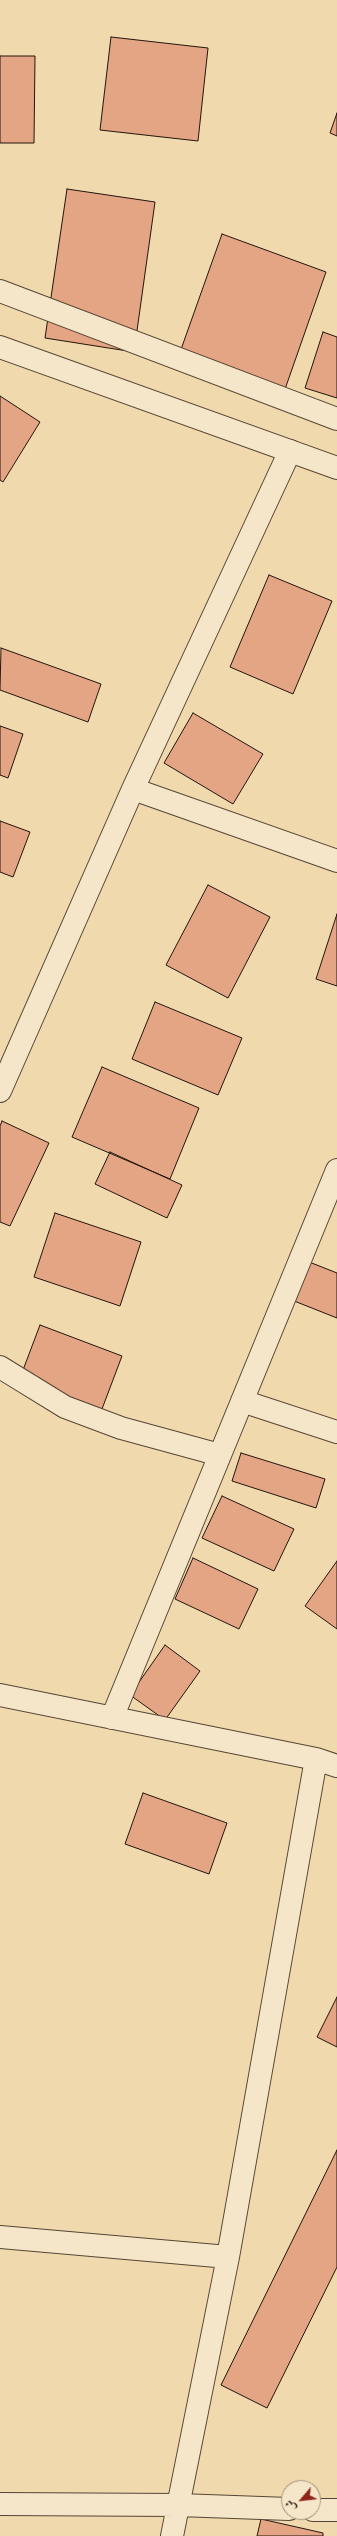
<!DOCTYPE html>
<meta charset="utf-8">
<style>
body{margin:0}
#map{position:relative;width:337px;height:2536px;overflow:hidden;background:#efd9ad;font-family:"Sorts Mill Goudy",Amiri,serif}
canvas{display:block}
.north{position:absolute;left:281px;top:2480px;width:40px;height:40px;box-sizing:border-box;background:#f5e6ca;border:1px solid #a1927e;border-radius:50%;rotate:242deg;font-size:11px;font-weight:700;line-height:16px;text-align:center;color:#24150d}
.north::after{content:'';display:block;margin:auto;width:14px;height:18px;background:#8f2418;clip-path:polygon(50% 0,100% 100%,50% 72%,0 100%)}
</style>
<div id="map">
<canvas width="337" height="2536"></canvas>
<div class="north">ش</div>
</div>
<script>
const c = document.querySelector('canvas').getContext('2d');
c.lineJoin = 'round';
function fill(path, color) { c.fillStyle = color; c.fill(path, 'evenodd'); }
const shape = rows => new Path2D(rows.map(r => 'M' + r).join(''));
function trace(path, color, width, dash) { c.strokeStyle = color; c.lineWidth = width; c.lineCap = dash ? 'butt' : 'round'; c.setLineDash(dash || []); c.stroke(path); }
const building = shape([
 [111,37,208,48,198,141,100,130,111,37],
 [0,56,35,56,34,143,0,143,0,56],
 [337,113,337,136,330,133,337,113],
 [67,189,155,202,134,352,45,338,67,189],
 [222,234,326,272,284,392,179,355,222,234],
 [323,332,337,337,337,398,305,388,323,332],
 [0,396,40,422,3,482,0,480,0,396],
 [269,575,332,601,293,694,230,667,269,575],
 [1,648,101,684,88,722,0,690,1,648],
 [193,713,263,754,233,804,164,763,193,713],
 [0,726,23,734,8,778,0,775,0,726],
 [0,821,30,832,13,877,0,872,0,821],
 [208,885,270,917,228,998,166,965,208,885],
 [337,914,337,986,316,979,337,914],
 [155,1002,242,1038,218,1095,132,1059,155,1002],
 [102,1067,199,1108,170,1179,72,1137,102,1067],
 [2,1121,49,1143,10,1226,0,1222,0,1126,2,1121],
 [110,1152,182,1185,167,1218,95,1184,110,1152],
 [55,1213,141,1242,120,1306,34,1277,55,1213],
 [294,1256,337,1273,337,1318,279,1295,294,1256],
 [40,1325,122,1356,102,1409,20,1378,40,1325],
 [241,1453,325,1479,316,1508,232,1481,241,1453],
 [222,1496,294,1529,274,1571,202,1538,222,1496],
 [193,1558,258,1589,239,1629,175,1599,193,1558],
 [337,1561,337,1629,305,1606,337,1561],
 [165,1645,200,1671,165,1720,130,1695,165,1645],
 [143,1793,227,1823,209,1874,125,1844,143,1793],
 [337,1997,337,2047,317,2037,337,1997],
 [337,2150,337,2267,267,2408,221,2385,337,2150],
 [261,2519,323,2533,323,2536,257,2536,261,2519]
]);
fill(building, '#e3a583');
trace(building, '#24150d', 1);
const minor = shape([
 [133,789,337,861],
 [0,1091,133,789,290,451],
 [0,1367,65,1407,121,1428,220,1455],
 [242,1401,337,1432],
 [0,1695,316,1759,337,1766],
 [112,1718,337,1170],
 [0,2237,228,2257],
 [0,2504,179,2505,289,2509],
 [313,2510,337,2510],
 [172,2536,228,2257,316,1759]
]);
const tertiary = shape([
 [0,291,337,419],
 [0,347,337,468]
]);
trace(minor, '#574635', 24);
trace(tertiary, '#574635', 24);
trace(minor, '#f5e6ca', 22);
trace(tertiary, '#f5e6ca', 22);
</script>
